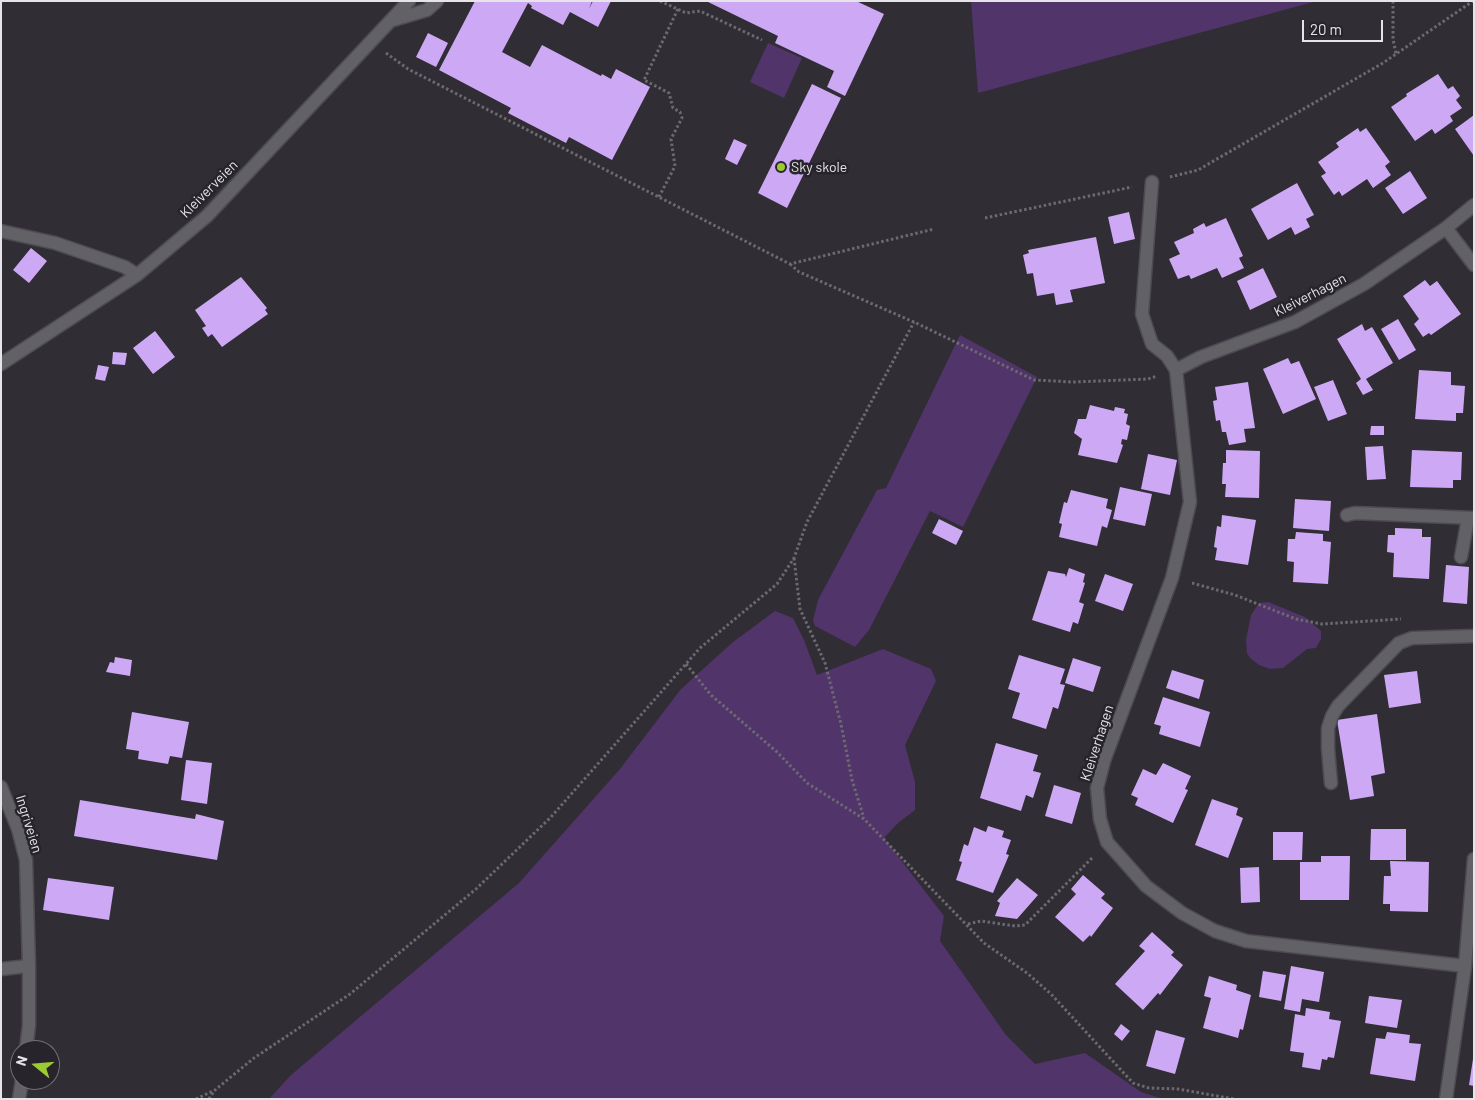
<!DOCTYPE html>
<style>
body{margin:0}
#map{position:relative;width:1475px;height:1100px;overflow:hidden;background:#312d35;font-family:Barlow,sans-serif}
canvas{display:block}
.frame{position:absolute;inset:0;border:2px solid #e6e4e9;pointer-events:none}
.north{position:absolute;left:10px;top:1040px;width:50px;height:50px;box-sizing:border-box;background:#27242b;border:1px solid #737177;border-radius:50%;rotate:287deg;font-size:14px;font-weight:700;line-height:20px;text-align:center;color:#e6e4e9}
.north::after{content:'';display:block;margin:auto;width:18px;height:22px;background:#9bcb33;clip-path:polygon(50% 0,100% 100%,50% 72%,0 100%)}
.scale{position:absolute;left:1302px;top:20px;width:81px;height:22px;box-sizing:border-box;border:2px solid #e6e4e9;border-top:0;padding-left:6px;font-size:15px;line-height:18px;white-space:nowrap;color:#e6e4e9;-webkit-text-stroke:4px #27242b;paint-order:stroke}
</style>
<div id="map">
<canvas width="1475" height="1100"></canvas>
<div class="frame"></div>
<div class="north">N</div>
<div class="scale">20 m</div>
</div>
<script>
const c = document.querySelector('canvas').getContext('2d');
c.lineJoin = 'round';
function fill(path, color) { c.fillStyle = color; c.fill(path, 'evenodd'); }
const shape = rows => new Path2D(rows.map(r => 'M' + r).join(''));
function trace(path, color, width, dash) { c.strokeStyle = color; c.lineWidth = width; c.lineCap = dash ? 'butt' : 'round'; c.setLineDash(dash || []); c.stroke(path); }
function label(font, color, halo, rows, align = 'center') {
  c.font = font + ' Barlow,sans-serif'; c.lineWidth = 5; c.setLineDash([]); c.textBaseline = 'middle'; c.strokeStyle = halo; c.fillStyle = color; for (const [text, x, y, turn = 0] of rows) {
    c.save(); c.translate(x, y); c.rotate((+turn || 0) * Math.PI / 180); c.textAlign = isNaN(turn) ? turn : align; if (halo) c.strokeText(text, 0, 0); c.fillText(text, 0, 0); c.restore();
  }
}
fill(shape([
 [971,1,1317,1,978,93],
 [768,43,802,58,784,98,750,82],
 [960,335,1037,377,963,527,930,511,869,630,855,647,815,626,813,621,818,600,877,490,886,488],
 [1268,602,1305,617,1321,631,1321,639,1316,648,1307,649,1283,668,1270,669,1259,665,1250,658,1247,653,1246,640,1251,615,1259,603],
 [775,611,793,618,804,640,817,675,883,649,931,669,936,681,905,745,915,782,915,810,898,823,884,838,944,916,940,941,1006,1035,1035,1064,1085,1053,1141,1092,1163,1099,269,1099,291,1075,519,883,620,769,681,689,733,642]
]), '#50346a');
fill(shape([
 [475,1,592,1,589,9,593,1,611,1,598,27,570,12,563,25,531,8,532,6,528,3,502,52,530,67,542,45,601,76,602,74,611,79,616,69,650,87,612,160,569,137,566,143,508,113,511,108,439,70],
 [706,1,856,1,884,14,845,96,827,87,834,71,775,43,778,36],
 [428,33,448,43,436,67,416,57],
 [1438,74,1448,89,1453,86,1460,96,1456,100,1462,108,1450,116,1453,121,1435,134,1432,129,1415,141,1391,107,1407,96,1406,94],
 [812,84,841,98,787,208,758,193],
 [1474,115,1474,156,1455,129],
 [1358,128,1360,132,1366,128,1390,162,1385,166,1391,175,1373,188,1367,179,1342,196,1339,191,1334,195,1321,176,1326,173,1318,162,1339,147,1336,143],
 [734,139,747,145,737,165,725,159],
 [1410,171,1427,198,1403,214,1385,188],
 [1297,183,1314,215,1306,219,1310,227,1295,235,1291,227,1268,240,1251,209],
 [1129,212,1135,239,1114,244,1108,217],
 [1226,218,1243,256,1239,258,1244,268,1222,278,1217,268,1191,279,1189,275,1178,279,1169,259,1180,254,1174,242,1194,233,1193,229,1204,223,1206,227],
 [1096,237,1105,283,1070,290,1073,302,1056,305,1054,293,1037,296,1033,273,1027,274,1023,255,1029,253,1028,250],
 [31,248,47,261,29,283,13,270],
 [1263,268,1277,297,1250,310,1237,281],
 [241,277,267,308,265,310,268,314,222,347,212,334,208,337,202,328,206,326,195,310],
 [1425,280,1430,286,1437,281,1461,314,1431,335,1429,333,1423,337,1414,324,1419,319,1403,296],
 [1398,319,1416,350,1399,360,1381,329],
 [1362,324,1365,331,1372,327,1393,363,1366,379,1373,390,1363,395,1356,383,1361,379,1337,339],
 [155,331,175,357,153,374,133,348],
 [113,352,127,353,125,365,112,364],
 [1288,358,1291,364,1299,361,1316,399,1283,414,1263,369],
 [98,365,109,367,105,381,95,379],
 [1419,370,1451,372,1451,385,1465,386,1463,413,1456,413,1456,421,1415,419],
 [1333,380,1347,414,1328,421,1314,387],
 [1248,382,1255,428,1244,429,1246,442,1229,445,1226,432,1222,432,1220,420,1216,421,1213,401,1217,400,1215,387],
 [1090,405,1114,411,1115,407,1125,409,1124,413,1128,414,1126,424,1130,426,1127,440,1122,439,1121,444,1123,445,1117,463,1078,455,1082,439,1074,433,1078,419,1086,419],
 [1371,426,1384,426,1384,435,1370,435],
 [1383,446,1386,479,1367,480,1365,447],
 [1226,450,1260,451,1259,498,1225,497,1226,484,1222,484,1223,463,1226,463],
 [1412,450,1462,452,1461,480,1453,480,1453,488,1410,487],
 [1148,454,1177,460,1170,495,1141,489],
 [1120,487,1152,494,1145,526,1113,519],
 [1071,490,1108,499,1106,508,1112,510,1107,528,1102,526,1097,546,1059,537,1062,524,1059,523,1064,502,1067,503],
 [1295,499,1331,501,1329,531,1293,528],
 [1222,515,1256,520,1248,565,1215,560,1217,548,1214,547,1217,526,1221,527],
 [939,519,963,531,956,545,932,533],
 [1395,528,1422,529,1422,537,1431,537,1429,579,1393,577,1394,553,1387,552,1388,535,1395,535],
 [1296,532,1323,534,1323,541,1331,542,1328,584,1293,582,1294,562,1287,561,1288,539,1295,539],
 [1446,565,1469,567,1467,604,1443,602],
 [1069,568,1085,574,1083,582,1085,583,1079,602,1084,604,1078,624,1073,622,1070,632,1032,620,1048,571,1065,574,1066,577],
 [1105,574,1133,584,1123,611,1095,601],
 [1019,655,1065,669,1060,684,1065,685,1058,709,1053,707,1046,729,1012,718,1020,693,1008,689],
 [115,657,132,660,130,676,106,672,110,662,114,663],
 [1073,658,1101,667,1093,692,1065,683],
 [1172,670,1204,680,1199,699,1166,688],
 [1417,671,1421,703,1389,708,1384,675],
 [1163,697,1210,712,1200,747,1159,734,1161,726,1154,724],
 [132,712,189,722,182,758,170,756,168,764,138,759,139,751,126,749],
 [1377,714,1385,773,1371,776,1374,796,1350,800,1337,720],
 [996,743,1038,755,1033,771,1041,773,1033,798,1026,795,1021,811,980,798],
 [186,760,212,763,207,804,181,800],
 [1163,763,1191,776,1185,789,1188,790,1173,823,1135,805,1138,798,1131,795,1143,769,1156,775],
 [1054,785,1081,793,1072,824,1045,816],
 [1212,799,1238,808,1236,815,1243,818,1228,858,1195,845],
 [80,800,195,819,196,814,224,821,217,860,74,836],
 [988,826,1004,831,1002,837,1011,840,1006,854,1009,855,993,893,956,880,962,862,959,861,964,844,968,846,974,827,986,832],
 [1371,829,1406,829,1406,860,1370,860],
 [1273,832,1303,832,1302,860,1273,860],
 [1321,856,1350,856,1349,900,1300,900,1300,862,1321,862],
 [1390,861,1429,862,1428,912,1390,911,1390,904,1383,904,1384,876,1391,876],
 [1259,867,1260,902,1241,903,1240,868],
 [1083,875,1105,894,1101,898,1113,908,1091,937,1090,935,1083,942,1055,917,1076,894,1071,889],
 [48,878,114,887,109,920,43,910],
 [1017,878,1038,895,1017,919,995,916,1000,903,997,901],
 [1152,932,1174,952,1171,955,1183,965,1160,995,1158,993,1143,1010,1115,984,1145,951,1139,946],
 [1291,966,1324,972,1319,1002,1302,999,1300,1012,1284,1009],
 [1263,971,1286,975,1281,1001,1259,997],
 [1209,976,1237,985,1236,990,1251,995,1243,1030,1240,1029,1238,1038,1203,1028,1211,998,1204,996],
 [1369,996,1402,1000,1397,1028,1365,1023],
 [1306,1008,1330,1012,1329,1019,1341,1021,1334,1058,1328,1057,1327,1060,1322,1059,1320,1070,1302,1067,1304,1053,1290,1051,1295,1014,1305,1016],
 [1121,1024,1130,1031,1122,1041,1114,1034],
 [1156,1030,1185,1038,1175,1074,1146,1066],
 [1387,1032,1410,1035,1409,1043,1421,1044,1415,1081,1370,1074,1376,1038,1385,1039],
 [1473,1059,1474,1059,1474,1086,1469,1085]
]), '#cda9f5');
const minor = shape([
 [393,20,427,10,437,1],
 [1152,182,1142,314,1152,344,1167,356,1176,370],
 [1474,205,1446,228,1364,284,1295,322,1201,357,1176,370,1190,502,1172,578,1104,761,1097,788,1100,819,1107,842,1146,886,1182,913,1215,931,1246,941,1465,966,1474,859],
 [1446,228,1474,265],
 [1,231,55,243,125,267,137,275],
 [1,364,137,275,207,216,409,1],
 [1347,515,1355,513,1474,518],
 [1461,557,1468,518],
 [1331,783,1328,749,1328,728,1332,716,1338,706,1399,643,1412,638,1474,636],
 [1,787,18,829,26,860,29,966,29,1025,26,1050],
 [1,969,29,966],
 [19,1099,22,1080],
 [1446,1099,1465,966]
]);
trace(minor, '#4e4a52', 15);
trace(shape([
 [660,1,686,13,700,11,762,40],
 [1393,1,1393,39,1396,54],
 [386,53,408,69,790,264,934,229],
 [1170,177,1198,170,1383,63,1473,1],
 [659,197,675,166,671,139,682,118,680,112,673,108,669,93,644,80,678,9],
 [985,218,1132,187],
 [790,264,799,272,914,322,1034,380,1073,382,1148,379,1157,376],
 [794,558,800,609,825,663,841,724,852,780,864,818],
 [1192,583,1235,595,1296,619,1322,624,1401,619],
 [686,664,711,695,777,752,807,783,864,819,984,943,1027,973,1051,994,1133,1083,1149,1088,1178,1089,1234,1099],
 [968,924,981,921,1015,926,1025,925,1093,857],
 [196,1099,215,1090,254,1058,350,994,476,889,551,817,700,648,777,584,794,558,807,522,914,322],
 [209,1099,214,1091]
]), '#6c6970', 3, [2.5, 2.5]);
trace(minor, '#626165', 12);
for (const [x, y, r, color] of [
 [781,167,5,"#9bcb33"]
]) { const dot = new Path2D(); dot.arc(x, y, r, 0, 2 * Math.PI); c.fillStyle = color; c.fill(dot); trace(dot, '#27242b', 2); }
label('14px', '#e6e4e9', '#27242b', [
 ["Sky skole",791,167]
], 'left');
label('14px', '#e6e4e9', '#27242b', [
 ["Kleiverveien",209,189,-45],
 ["Kleiverhagen",1310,295,-27],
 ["Kleiverhagen",1097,743,-72],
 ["Ingriveien",29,824,73]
]);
</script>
